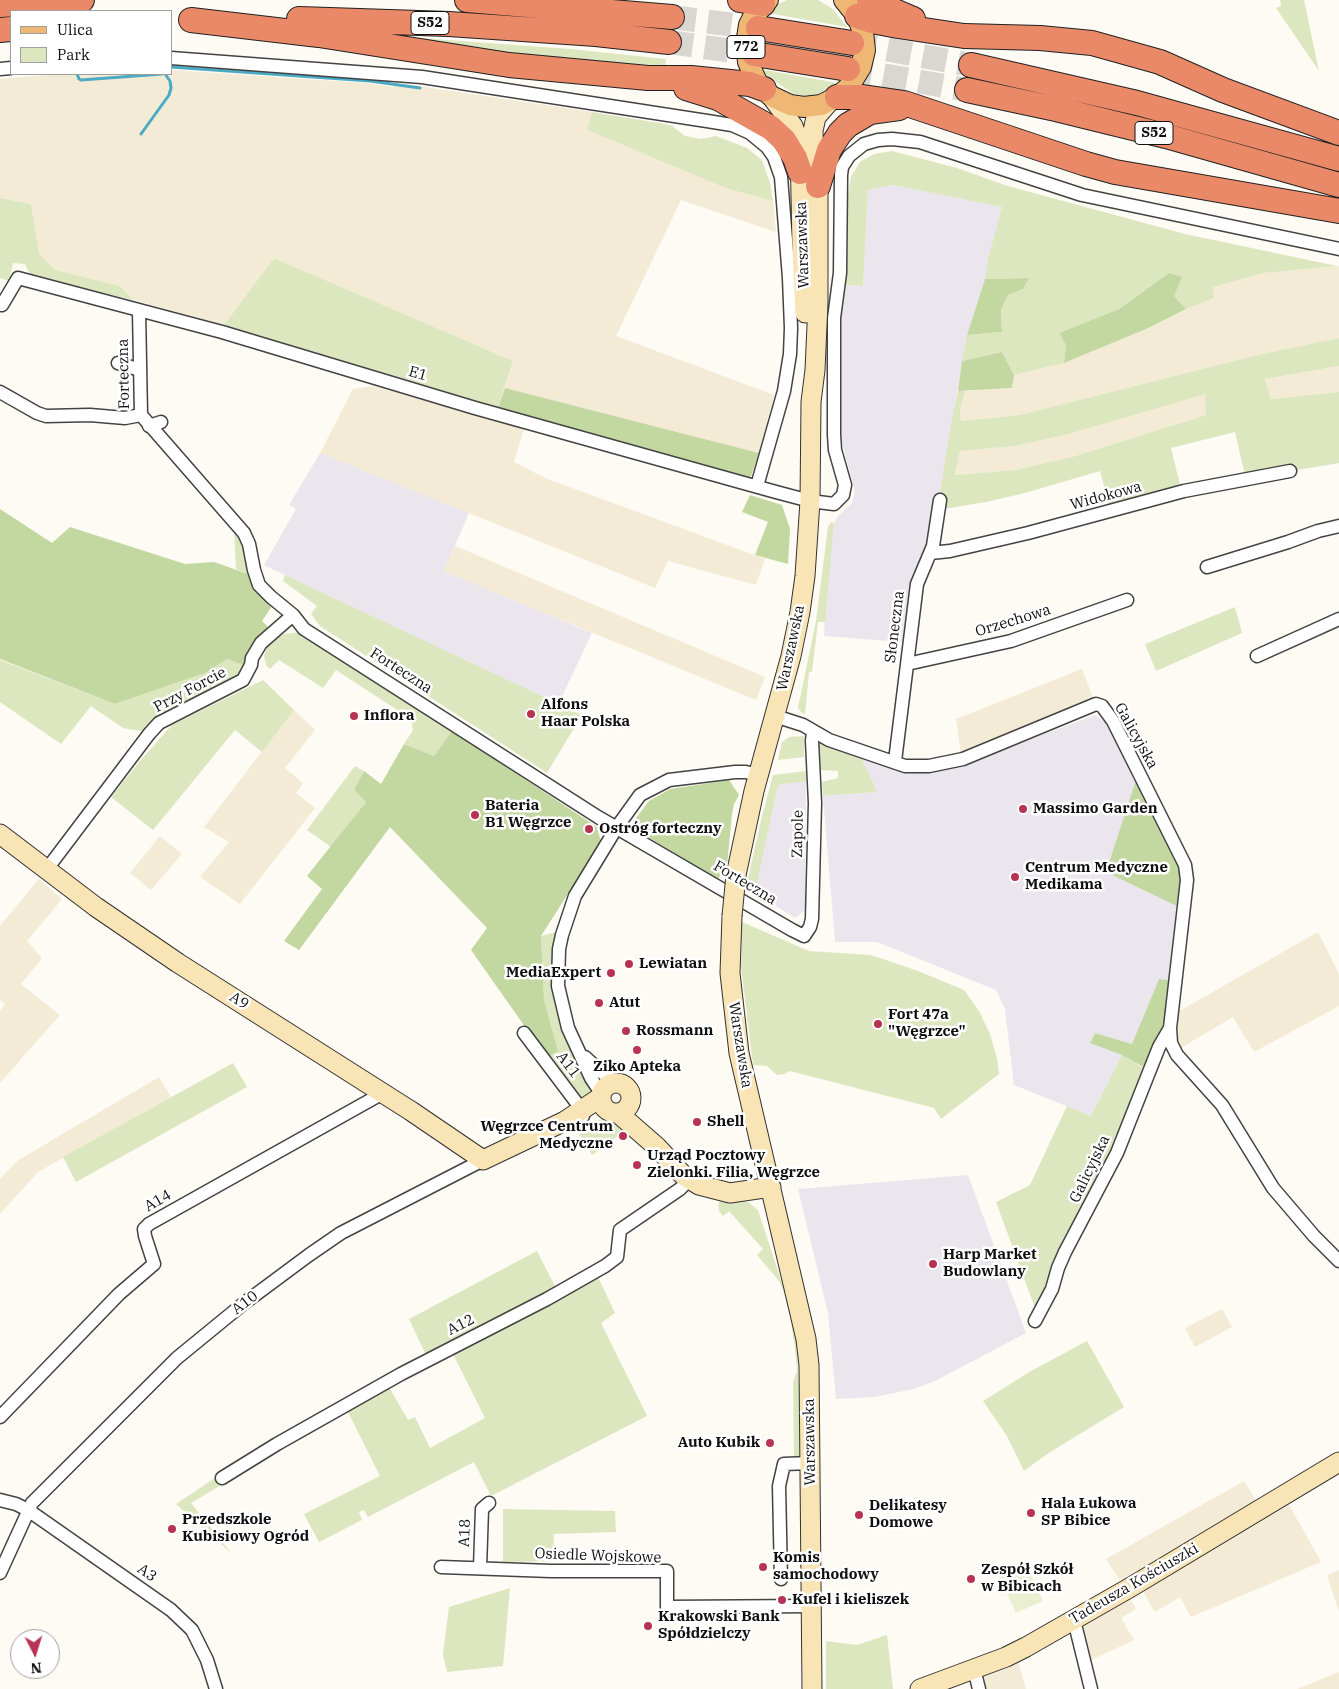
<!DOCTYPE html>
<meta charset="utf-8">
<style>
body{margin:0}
#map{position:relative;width:1339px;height:1689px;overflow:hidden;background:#fefaf4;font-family:"IBM Plex Serif",serif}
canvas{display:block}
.legend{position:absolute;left:10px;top:10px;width:162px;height:65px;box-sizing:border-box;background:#fff;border:1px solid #9f9f9f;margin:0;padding:6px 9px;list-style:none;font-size:15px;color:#101010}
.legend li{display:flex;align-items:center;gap:10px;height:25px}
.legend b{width:25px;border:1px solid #9f9f9f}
.north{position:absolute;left:10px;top:1629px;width:50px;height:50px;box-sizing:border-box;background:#fff;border:1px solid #9f9f9f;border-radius:50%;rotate:175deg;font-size:14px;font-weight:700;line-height:20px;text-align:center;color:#101010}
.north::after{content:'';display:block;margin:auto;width:18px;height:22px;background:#b73253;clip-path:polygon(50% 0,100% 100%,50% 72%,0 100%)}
</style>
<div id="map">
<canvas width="1339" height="1689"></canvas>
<ul class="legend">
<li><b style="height:6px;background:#eeb874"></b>Ulica</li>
<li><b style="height:14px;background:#dce7bf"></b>Park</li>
</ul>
<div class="north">N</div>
</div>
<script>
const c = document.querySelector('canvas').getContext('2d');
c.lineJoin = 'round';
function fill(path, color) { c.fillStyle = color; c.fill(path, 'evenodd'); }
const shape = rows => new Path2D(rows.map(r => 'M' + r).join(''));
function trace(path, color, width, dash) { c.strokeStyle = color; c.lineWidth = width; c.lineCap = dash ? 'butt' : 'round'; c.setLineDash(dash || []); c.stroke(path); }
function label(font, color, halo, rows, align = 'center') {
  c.font = font + ' "IBM Plex Serif",serif'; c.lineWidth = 5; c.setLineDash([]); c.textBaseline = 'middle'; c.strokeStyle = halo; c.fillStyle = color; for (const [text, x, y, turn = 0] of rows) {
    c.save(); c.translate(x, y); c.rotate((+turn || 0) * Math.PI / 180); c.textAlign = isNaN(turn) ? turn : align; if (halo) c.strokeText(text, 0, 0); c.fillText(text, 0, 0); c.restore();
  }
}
fill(shape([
 [893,185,1002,207,985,279,967,335,936,515,928,545,910,596,902,642,824,636,827,586,834,523,838,516,852,503,855,492,839,431,838,338,843,285,863,286,868,190],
 [320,453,469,513,444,571,592,633,558,705,264,565,296,509,289,505],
 [1095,715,1110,726,1137,777,1181,908,1169,980,1159,979,1132,1044,1095,1033,1090,1042,1122,1055,1091,1116,1014,1085,1005,1009,996,990,877,942,835,942,823,796,877,792,862,759,904,773,920,772,965,764],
 [806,781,805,910,795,918,755,893,778,785],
 [968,1175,1026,1333,935,1381,914,1389,874,1397,836,1399,828,1313,798,1189]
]), '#ebe6ee');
fill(shape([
 [171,70,365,83,393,87,398,83,592,112,587,130,726,187,773,201,776,232,681,200,616,336,774,395,759,453,505,388,513,361,274,258,224,325,134,300,120,286,55,270,39,253,31,204,0,198,0,79,57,74,171,74],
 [1337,266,1339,266,1339,338,1262,354,1021,415,961,421,960,410,965,391,1012,388,1014,375,1064,363,1146,329,1186,309,1214,298,1213,287,1264,273],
 [1339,366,1339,392,1269,399,1265,379],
 [373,386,524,428,514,462,545,478,765,559,756,585,668,561,655,588,320,453,353,389],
 [1205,393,1206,415,1072,457,1015,470,955,475,960,451,1014,446,1069,434],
 [455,546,765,677,756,700,443,571],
 [1082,669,1093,698,961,755,956,719],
 [294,710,315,730,285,768,303,783,296,793,315,808,240,904,200,877,229,842,204,827],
 [160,836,182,854,151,890,130,873],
 [39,879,62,899,27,941,42,958,21,984,60,1015,0,1083,0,1011,5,1004,0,1000,0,926],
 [1318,932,1339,974,1339,1006,1254,1052,1233,1017,1179,1049,1175,1037,1176,1013],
 [159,1077,171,1097,38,1172,0,1214,0,1179,17,1161],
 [1222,1309,1232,1327,1195,1347,1185,1328],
 [1244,1481,1257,1502,1124,1580,1119,1579,1106,1559],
 [1289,1505,1321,1562,1191,1617,1180,1597,1155,1612,1142,1590],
 [1339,1570,1339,1612,1327,1575],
 [1130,1598,1136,1609,1121,1618,1134,1640,1091,1660,1083,1622],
 [1018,1661,1026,1689,985,1689,982,1676],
 [1339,1672,1339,1689,1297,1689]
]), '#f3ebd5');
fill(shape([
 [787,0,818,0,833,9,847,27,768,13,773,7],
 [1280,0,1304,0,1319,71,1276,8,1281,6],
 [364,34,570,49,666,59,665,67,421,44],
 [759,69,838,83,830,90,822,93,807,96,794,94,762,73],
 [592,112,671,125,685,136,701,139,716,136,747,148,762,160,770,183,773,201,726,188,587,130],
 [892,151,957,168,1008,186,1185,234,1337,266,1264,273,1213,287,1214,298,1186,309,1174,296,1169,273,1119,309,1059,333,1066,345,1064,363,1014,375,1002,352,962,361,967,335,1002,332,1001,309,1008,295,1023,289,1028,278,985,279,988,260,1002,207,893,185,868,190,863,286,843,285,847,201,851,177,860,162,874,154],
 [0,198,31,204,39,253,55,270,120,286,134,300,31,277,25,264,13,263,9,281,0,278],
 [274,258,513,361,497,411,224,325],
 [1339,338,1339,366,1265,379,1270,399,1339,392,1339,463,1297,470,1295,464,1245,475,1235,432,1171,448,1181,489,1110,508,1100,471,1025,493,986,502,937,510,952,418,958,391,965,391,960,410,961,421,1020,415,1262,354],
 [1205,394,1206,415,1072,457,1015,470,955,475,960,451,1014,446,1069,434],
 [831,522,834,523,825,622,818,622,812,672,809,672,805,714,802,713,798,708,816,621,828,527],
 [234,529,241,539,247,555,251,575,236,569],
 [285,575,582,715,547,773,320,626,311,614,317,606,283,581],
 [1235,607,1242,633,1156,671,1145,644],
 [301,632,452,731,434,756,404,744,413,730,411,719,336,670,323,688,279,660,270,669,266,665,264,656,268,644,284,634],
 [227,659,245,666,242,676,147,732,123,728,91,706,61,744,0,702,0,660,115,704,205,673],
 [263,680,294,710,262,752,235,730,153,830,111,797,140,761,172,725],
 [804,736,804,757,778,760,782,742,789,737],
 [819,743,862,759,877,792,823,796,822,782,838,778,838,771,821,770],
 [355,766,364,771,354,790,366,802,331,847,307,830],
 [806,771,806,781,778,785,755,893,746,888,760,824,773,775],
 [742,922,809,951,871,955,918,971,964,990,979,1011,990,1034,997,1058,999,1074,941,1119,934,1108,790,1071,784,1074,777,1075,767,1066,753,1065,741,966],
 [557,932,554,959,554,996,561,1024,593,1092,584,1099,577,1098,547,1058,558,1051,544,1000,541,936],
 [1122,1055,1145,1069,1123,1127,1051,1274,1048,1287,1035,1308,996,1202,1030,1185,1067,1106,1091,1116],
 [233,1063,247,1087,76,1182,63,1157],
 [596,1120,610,1120,623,1132,592,1155,576,1129],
 [721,1199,748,1202,758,1210,781,1280,791,1313,797,1347,802,1453,800,1457,794,1457,793,1382,797,1371,795,1348,790,1316,783,1290,779,1281,757,1255,763,1249,729,1211,723,1216,719,1211,718,1205],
 [537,1251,557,1290,426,1355,409,1319],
 [598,1277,615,1313,601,1323,647,1416,491,1496,474,1462,368,1517,364,1510,359,1512,362,1520,319,1542,304,1514,380,1476,347,1410,389,1387,408,1420,415,1417,430,1448,485,1418,452,1352],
 [1087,1341,1124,1407,1047,1454,1024,1471,1007,1436,983,1401,1031,1371],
 [218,1476,223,1484,191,1503,232,1554,176,1504],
 [503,1509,615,1511,616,1532,554,1534,553,1561,503,1562],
 [510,1588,503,1666,447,1672,443,1654,449,1607],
 [887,1635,893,1689,826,1689,826,1641,857,1645]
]), '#dce7bf');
fill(shape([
 [1169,273,1182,277,1174,296,1186,309,1146,329,1064,363,1066,345,1059,333,1119,309],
 [1029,278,1023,289,1008,295,1001,309,1002,332,967,335,985,279],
 [1002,352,1014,375,1012,388,958,391,962,361],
 [505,388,759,453,750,479,497,411],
 [750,495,782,505,790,529,788,564,755,555,768,522,742,512],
 [0,509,52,543,70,527,185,564,214,562,251,575,274,603,262,621,270,629,245,666,227,659,205,673,115,704,0,659],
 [452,731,597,827,601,842,541,936,544,1000,558,1051,547,1058,471,950,487,928,390,827,299,950,284,941,322,889,307,876,366,802,354,790,364,771,381,784,404,744,434,756],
 [1137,777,1182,866,1181,908,1106,872],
 [729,780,739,795,734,804,732,814,727,866,718,879,630,826,649,801,670,789],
 [1159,979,1169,980,1164,1029,1143,1067,1122,1055,1090,1043,1095,1033,1132,1044]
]), '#c3d7a0');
fill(shape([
 [1025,1562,1043,1601,1016,1613,998,1574]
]), '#ebefd1');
trace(shape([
 [171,67,370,81,420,88],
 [77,74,79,79,81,80,162,74],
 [141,134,169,95,171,88,170,81,165,74]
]), '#49abc4', 3);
trace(shape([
 [672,17,758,28],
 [669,42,754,54],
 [852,43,971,65],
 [848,69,967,90]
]), '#dad7d2', 24, [24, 12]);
const street = shape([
 [171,58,422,77,707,121,732,125,750,133,767,147,774,157,781,177,789,278,791,328,790,354,784,391,757,486],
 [0,69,11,68],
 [2,305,18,278,222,332,475,408,776,492,810,501,834,504,843,495,845,485,835,450,834,435,834,318,840,273,841,175,842,167,849,156,864,144,878,140,892,139,920,142,1082,195,1339,249],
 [139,311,141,415,244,533,249,544,254,570,259,585,271,597,293,615,304,629,598,817,792,930,804,936,810,927,812,919,815,803,812,741,813,732],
 [118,363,140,370],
 [0,392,37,413,46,416,90,415,125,418,141,415],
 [149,426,161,422],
 [930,553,950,551,1028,533,1184,491,1290,471],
 [1207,567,1288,542,1318,531,1339,526],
 [1257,656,1339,619],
 [907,664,1011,641,1127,600],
 [775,716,803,725,829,740,905,766,929,766,963,759,1096,704,1102,706,1113,721,1185,865,1187,880,1170,1028,1171,1043,1177,1055,1222,1105,1273,1188,1314,1236,1339,1261],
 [895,761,917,584,933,546,940,500],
 [47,869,149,734,159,723,243,680,251,665,252,658,261,643,293,615],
 [524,1033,579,1106,583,1116],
 [585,1057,601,1072,616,1082],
 [601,1093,591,1078,568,1028,558,986,559,949,562,935,575,896,617,827,640,795,669,780,735,772,746,772,758,775],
 [1035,1321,1052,1289,1058,1268,1065,1252,1117,1153,1159,1047,1170,1028],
 [0,1417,119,1294,154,1264,145,1236,144,1229,149,1224,383,1093],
 [222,1478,277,1444,401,1374,547,1299,605,1266,617,1257,620,1230,680,1189,689,1180],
 [0,1500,16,1504,28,1510,171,1610,192,1630,207,1660,216,1689],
 [441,1567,551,1571,667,1571,667,1607,812,1606],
 [480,1568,482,1509,489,1503],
 [0,1573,32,1503,177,1358,243,1304,309,1255,341,1233,483,1160],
 [781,1579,779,1486,784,1464,811,1463],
 [1074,1620,1091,1689],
 [974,1669,979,1689]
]);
const secondary = shape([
 [771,96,793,126,800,145,802,246,805,313],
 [0,834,96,907,178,963,411,1111,483,1160,565,1121,601,1097],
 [736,875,754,791,791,656,800,612,805,576,810,501,811,402,815,370,818,303,818,186,814,160,813,131,816,117,829,102],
 [732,916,730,973,739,1053,806,1339,809,1365,812,1689],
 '601 1098a15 15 0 1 1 30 0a15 15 0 1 1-30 0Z',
 [618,1113,657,1147,683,1175,699,1185,730,1193,771,1187],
 [920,1689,1006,1657,1026,1647,1131,1587,1339,1462]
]);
const primary = shape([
 [768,0,753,17,749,25,746,44,748,62,757,82,771,96,790,105,804,107,821,105,837,97,848,88,861,67,865,50,863,32,857,16,844,0]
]);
const highway = shape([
 [467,0,672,17],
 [740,0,763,4],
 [869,0,913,19],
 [0,5,82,0],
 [857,16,872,21,898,26,964,36,1040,38,1092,43,1160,62,1223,90,1339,133],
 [299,19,449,24,596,34,669,42],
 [191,20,319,35,509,65,648,78,691,78,750,84,764,89],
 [758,28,852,43],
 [0,30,11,29],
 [754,54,848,69],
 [971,65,1137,103,1339,159],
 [686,88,718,98,771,128,784,140,795,158,800,172],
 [967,90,1056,109,1166,136,1339,185],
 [837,97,863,97,904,103,1086,164,1115,172,1339,211],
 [818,186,829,150,840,133,848,125,870,112,899,108]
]);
trace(street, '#434343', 15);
trace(secondary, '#323232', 21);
trace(primary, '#212121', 22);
trace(highway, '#212121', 26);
trace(street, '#fff', 12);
trace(secondary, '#f9e4b5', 19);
trace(primary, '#eeb874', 20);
trace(highway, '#e98967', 24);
const secondaryBridge = shape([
 [732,916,736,875]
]);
trace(secondaryBridge, '#323232', 21, []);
trace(secondaryBridge, '#f9e4b5', 19);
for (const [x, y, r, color] of [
 [531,714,5,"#b73253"],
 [354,716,5,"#b73253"],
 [1023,809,5,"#b73253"],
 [475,815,5,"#b73253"],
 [589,829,5,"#b73253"],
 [1015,877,5,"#b73253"],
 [629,964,5,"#b73253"],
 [611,973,5,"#b73253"],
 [599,1003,5,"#b73253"],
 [878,1024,5,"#b73253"],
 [626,1031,5,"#b73253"],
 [637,1050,5,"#b73253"],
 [697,1122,5,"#b73253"],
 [623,1136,5,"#b73253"],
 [637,1165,5,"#b73253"],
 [933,1264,5,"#b73253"],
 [770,1443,5,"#b73253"],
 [1031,1513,5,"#b73253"],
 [859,1515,5,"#b73253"],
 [172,1529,5,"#b73253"],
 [763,1567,5,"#b73253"],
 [971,1579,5,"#b73253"],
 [782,1600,5,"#b73253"],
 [648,1626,5,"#b73253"]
]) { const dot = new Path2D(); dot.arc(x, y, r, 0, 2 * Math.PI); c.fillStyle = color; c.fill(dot); trace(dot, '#fff', 2); }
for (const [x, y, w] of [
 [430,23,38],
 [746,47,38],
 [1154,133,38]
]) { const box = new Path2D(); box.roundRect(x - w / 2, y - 11.5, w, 23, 4); c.fillStyle = '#fff'; c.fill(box); trace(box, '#101010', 1); }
label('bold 14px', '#101010', null, [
 ["S52",430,23],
 ["772",746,47],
 ["S52",1154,133]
]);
label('15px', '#101010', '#fff', [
 ["Warszawska",803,245,-92],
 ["Forteczna",124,374,-91],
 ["E1",418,374,16],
 ["Widokowa",1106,496,-15],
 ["Orzechowa",1013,621,-17],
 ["Słoneczna",895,627,-83],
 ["Warszawska",791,648,-78],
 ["Forteczna",401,671,33],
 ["Przy Forcie",190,690,-28],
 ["Galicyjska",1136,736,61],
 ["Zapole",798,834,-89],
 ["Forteczna",745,883,31],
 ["A9",239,1001,32],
 ["Warszawska",740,1045,81],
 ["A11",568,1065,53],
 ["Galicyjska",1090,1169,-64],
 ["A14",158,1201,-30],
 ["A10",245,1303,-38],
 ["A12",461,1325,-27],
 ["Warszawska",810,1442,-91],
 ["A18",465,1533,-88],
 ["Osiedle Wojskowe",598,1556,2],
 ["A3",147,1573,35],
 ["Tadeusza Kościuszki",1134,1584,-30]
]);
label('bold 15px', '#101010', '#fff', [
 ["Alfons",541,705],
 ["Haar Polska",541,722],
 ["Inflora",364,716],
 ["Bateria",485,806],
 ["B1 Węgrzce",485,823],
 ["Massimo Garden",1033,809],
 ["Ostróg forteczny",599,829],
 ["Centrum Medyczne",1025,868],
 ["Medikama",1025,885],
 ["Lewiatan",639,964],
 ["MediaExpert",601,973,"right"],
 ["Atut",609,1003],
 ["Fort 47a",888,1015],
 ["\"Węgrzce\"",888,1032],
 ["Rossmann",636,1031],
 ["Ziko Apteka",637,1067,"center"],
 ["Shell",707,1122],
 ["Węgrzce Centrum",613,1127,"right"],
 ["Medyczne",613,1144,"right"],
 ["Urząd Pocztowy",647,1156],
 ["Zielonki. Filia, Węgrzce",647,1173],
 ["Harp Market",943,1255],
 ["Budowlany",943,1272],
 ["Auto Kubik",760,1443,"right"],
 ["Hala Łukowa",1041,1504],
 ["SP Bibice",1041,1521],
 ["Delikatesy",869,1506],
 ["Domowe",869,1523],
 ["Przedszkole",182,1520],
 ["Kubisiowy Ogród",182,1537],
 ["Komis",773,1558],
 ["samochodowy",773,1575],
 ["Zespół Szkół",981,1570],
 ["w Bibicach",981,1587],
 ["Kufel i kieliszek",792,1600],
 ["Krakowski Bank",658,1617],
 ["Spółdzielczy",658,1634]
], 'left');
</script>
